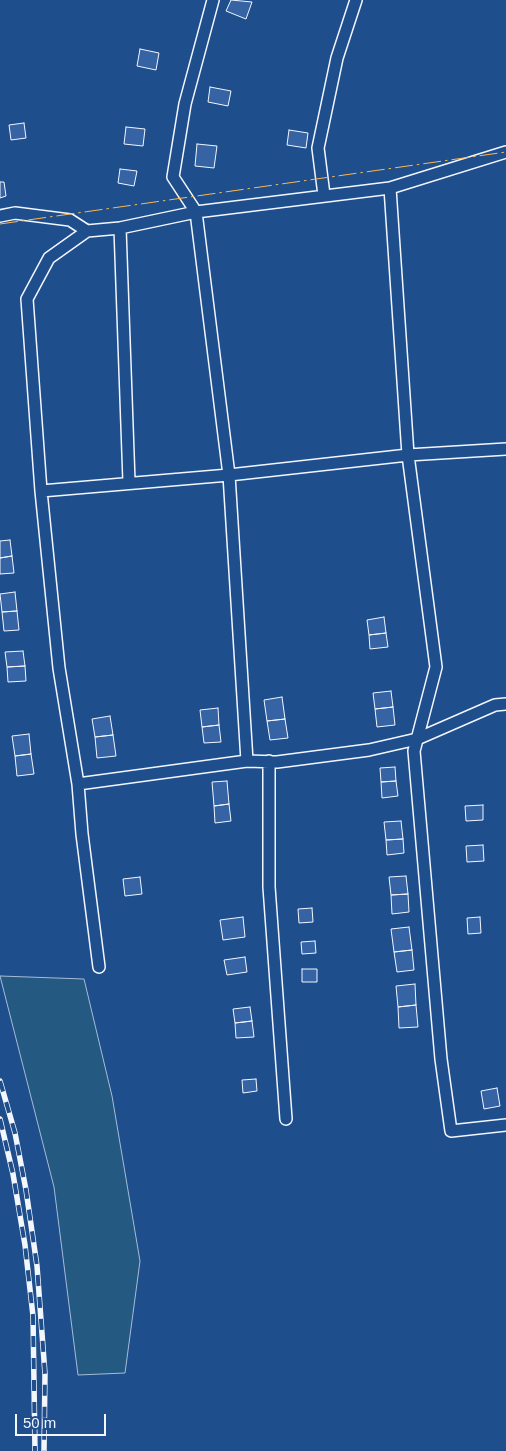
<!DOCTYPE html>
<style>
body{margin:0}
#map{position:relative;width:506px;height:1451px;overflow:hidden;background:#1f4e8c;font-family:Arial,sans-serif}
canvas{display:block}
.scale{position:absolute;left:15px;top:1414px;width:91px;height:22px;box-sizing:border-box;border:2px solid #f2f6ff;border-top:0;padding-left:6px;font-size:15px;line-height:18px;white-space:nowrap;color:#f2f6ff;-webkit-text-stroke:4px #1f4e8c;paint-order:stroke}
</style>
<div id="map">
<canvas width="506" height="1451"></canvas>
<div class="scale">50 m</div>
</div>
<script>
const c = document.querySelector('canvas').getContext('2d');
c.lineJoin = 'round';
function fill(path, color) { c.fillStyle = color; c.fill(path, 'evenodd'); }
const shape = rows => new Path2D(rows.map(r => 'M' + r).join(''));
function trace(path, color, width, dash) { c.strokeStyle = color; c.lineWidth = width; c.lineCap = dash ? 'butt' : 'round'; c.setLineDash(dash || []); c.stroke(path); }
const green = shape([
 [0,976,84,979,112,1096,140,1261,125,1373,78,1375,54,1187,0,976]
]);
fill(green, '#245a82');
trace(green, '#a8bbd7', 1);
const building = shape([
 [231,0,252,2,246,19,226,11,231,0],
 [140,49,159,53,156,70,137,66,140,49],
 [210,87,231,91,228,106,208,102,210,87],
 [24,123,26,138,11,140,9,125,24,123],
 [126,127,145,129,143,146,124,144,126,127],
 [289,130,308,133,306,148,287,145,289,130],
 [197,144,217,146,214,168,195,166,197,144],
 [120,169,137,171,134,186,118,183,120,169],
 [0,182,4,182,6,196,0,198,0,182],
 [10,540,12,556,0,558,0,541,10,540],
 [12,556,14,573,0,574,0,558,12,556],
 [15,592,17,611,2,612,0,594,15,592],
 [17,611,19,630,4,631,2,612,17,611],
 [384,617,386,633,369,635,367,620,384,617],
 [386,633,388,647,370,649,369,635,386,633],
 [23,651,25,666,7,667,5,652,23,651],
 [25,666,26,681,8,682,7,667,25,666],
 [391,691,393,707,375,709,373,693,391,691],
 [282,697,285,719,267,721,264,700,282,697],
 [393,707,395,725,377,727,375,709,393,707],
 [218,708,219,725,202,727,200,710,218,708],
 [110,716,113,735,95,737,92,719,110,716],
 [285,719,288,738,270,740,267,721,285,719],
 [219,725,221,742,204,743,202,727,219,725],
 [29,734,31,754,15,756,12,736,29,734],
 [113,735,116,756,97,758,95,737,113,735],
 [31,754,34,774,17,776,15,756,31,754],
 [395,767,396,781,381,782,380,768,395,767],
 [227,781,229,804,214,806,212,782,227,781],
 [396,781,398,796,382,798,381,782,396,781],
 [229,804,231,821,215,823,214,806,229,804],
 [483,805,483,820,466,821,465,806,483,805],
 [401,821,403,839,386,840,384,822,401,821],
 [403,839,404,853,387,855,386,840,403,839],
 [483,845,484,861,467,862,466,846,483,845],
 [406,876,408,894,391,895,389,877,406,876],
 [140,877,142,894,125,896,123,879,140,877],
 [408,894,409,912,392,914,391,895,408,894],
 [312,908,313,922,299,923,298,909,312,908],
 [243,917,245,937,223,940,220,920,243,917],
 [480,917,481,933,468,934,467,918,480,917],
 [409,927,412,950,394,952,391,929,409,927],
 [315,941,316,953,302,954,301,942,315,941],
 [412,950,414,970,397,972,394,952,412,950],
 [245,957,247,972,227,975,224,960,245,957],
 [302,969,317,969,317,982,302,982,302,969],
 [415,984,416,1005,398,1007,396,986,415,984],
 [416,1005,418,1027,399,1028,398,1007,416,1005],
 [250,1007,252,1021,235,1023,233,1009,250,1007],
 [252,1021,254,1037,236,1038,235,1023,252,1021],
 [256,1079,257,1091,243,1093,242,1080,256,1079],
 [497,1088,500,1106,484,1109,481,1091,497,1088]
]);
fill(building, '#3563a3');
trace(building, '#f2f6ff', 1);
const minor = shape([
 [213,0,185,104,173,177,196,212,229,475,247,761],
 [390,188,408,455,436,667,414,751,441,1059,451,1131,506,1125],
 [324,195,318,148,337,58,356,0],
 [0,216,15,213,70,220,87,231],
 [120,228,129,482],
 [41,491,229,475,408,455,506,449],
 [269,761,269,887,286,1119],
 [78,784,247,761,277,762,369,750,417,739,495,705,506,704],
 [99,967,82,834,78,784,59,668,41,491,27,299,49,258,87,231,120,228,196,212,390,188,506,152]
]);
trace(minor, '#f2f6ff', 14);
trace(minor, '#1f4e8c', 11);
const rail = shape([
 [0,1081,15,1133,26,1190,37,1266,45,1374,44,1451],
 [0,1119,13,1174,25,1245,33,1316,35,1451]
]);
trace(rail, '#f2f6ff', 5.5);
trace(rail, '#1f4e8c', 4, [11]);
trace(shape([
 [0,224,506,152]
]), '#ffb74d', 1, [18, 4, 2.5, 4]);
</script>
